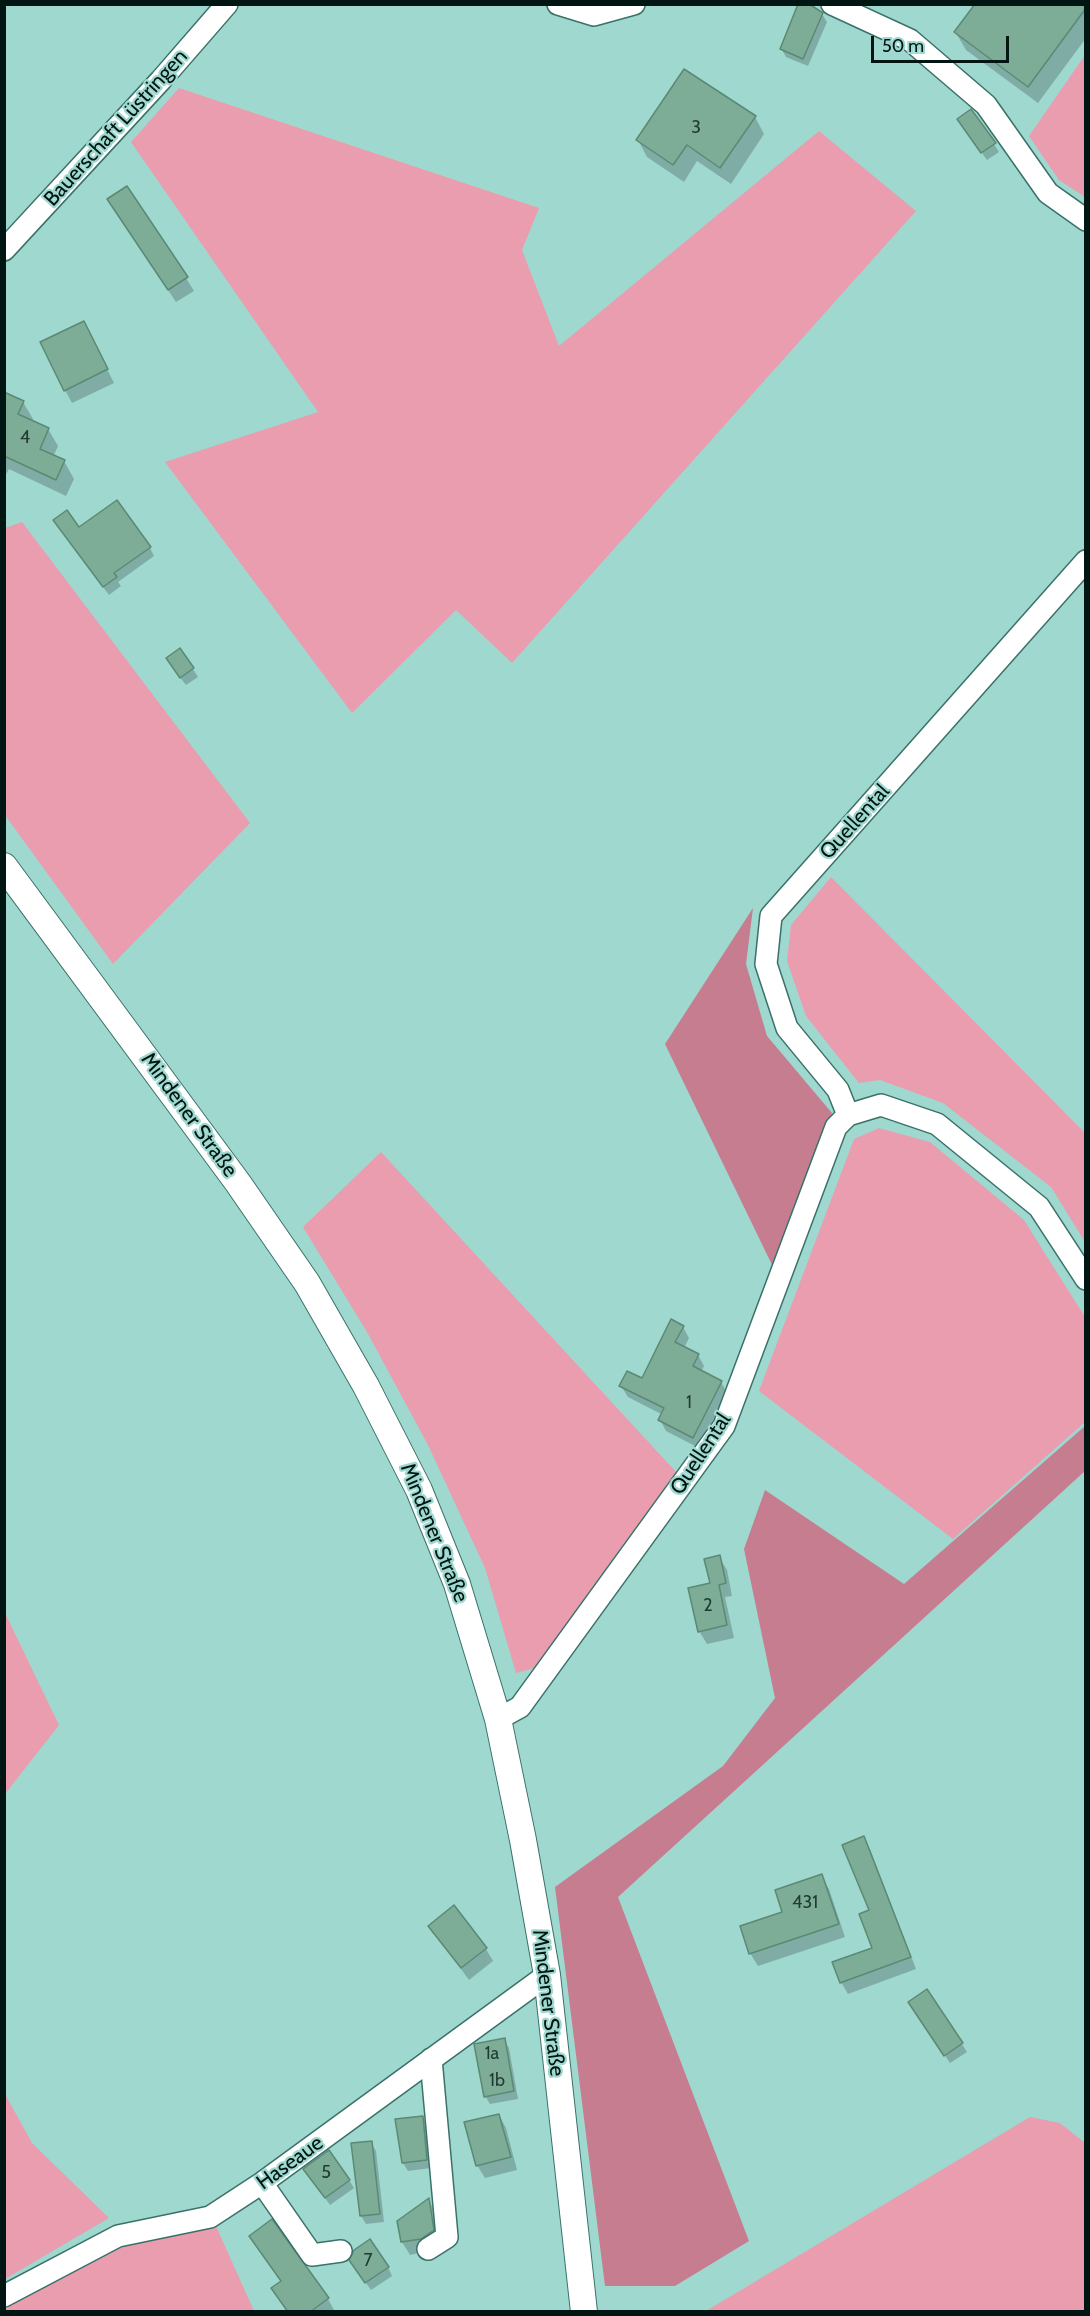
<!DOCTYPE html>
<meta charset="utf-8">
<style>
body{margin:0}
#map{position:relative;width:1090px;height:2316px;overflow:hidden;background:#9fd8cf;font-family:Cabin,sans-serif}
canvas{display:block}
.frame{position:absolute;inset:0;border:6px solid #011512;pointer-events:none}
.scale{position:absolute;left:871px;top:36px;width:138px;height:27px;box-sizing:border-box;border:3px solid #011512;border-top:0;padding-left:8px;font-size:18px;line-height:21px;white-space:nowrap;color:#011512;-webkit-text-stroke:4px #9fd8cf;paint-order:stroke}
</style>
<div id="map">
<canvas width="1090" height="2316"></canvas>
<div class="frame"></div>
<div class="scale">50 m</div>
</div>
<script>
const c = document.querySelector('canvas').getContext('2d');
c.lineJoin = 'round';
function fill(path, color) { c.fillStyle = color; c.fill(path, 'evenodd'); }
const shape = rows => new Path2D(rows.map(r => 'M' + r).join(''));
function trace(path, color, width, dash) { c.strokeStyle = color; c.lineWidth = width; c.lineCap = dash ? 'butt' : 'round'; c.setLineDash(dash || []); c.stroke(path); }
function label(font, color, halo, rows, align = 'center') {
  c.font = font + ' Cabin,sans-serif'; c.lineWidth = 4.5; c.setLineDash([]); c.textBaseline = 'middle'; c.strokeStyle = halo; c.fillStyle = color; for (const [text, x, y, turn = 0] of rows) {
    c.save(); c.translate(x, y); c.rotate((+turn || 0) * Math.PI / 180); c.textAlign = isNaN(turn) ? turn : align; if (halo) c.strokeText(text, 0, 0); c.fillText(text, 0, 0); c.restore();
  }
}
fill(shape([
 [1085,55,1085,197,1059,180,1029,136],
 [179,88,539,208,522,250,559,346,819,131,916,211,512,663,456,610,352,713,165,462,318,412,131,142],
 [22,522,250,823,113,964,5,815,5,528],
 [831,877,1085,1133,1085,1242,1051,1187,943,1103,880,1080,859,1083,806,1016,787,961,791,925],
 [879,1128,930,1142,1024,1220,1085,1317,1085,1422,953,1539,759,1391,854,1139],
 [381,1152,677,1473,535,1668,516,1673,485,1568,428,1445,367,1332,303,1227],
 [5,1613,59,1725,5,1794,4,1794],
 [5,2094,32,2143,109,2218,5,2279],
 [1030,2117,1060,2123,1085,2143,1085,2311,706,2311],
 [216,2226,254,2311,5,2312,5,2307,122,2247]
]), '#e99daf');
fill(shape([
 [753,908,746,964,767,1036,832,1113,774,1269,665,1044],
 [1085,1426,1085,1471,618,1897,749,2241,675,2286,605,2286,555,1887,723,1766,775,1698,744,1549,765,1490,904,1584]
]), '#c67d8f');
fill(shape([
 [805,4,820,11,827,22,808,66,786,57,781,48],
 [1086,4,1086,38,1038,103,966,50,956,33],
 [755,117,764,134,731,184,697,161,684,182,647,157,638,140],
 [964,128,994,144,999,152,987,160],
 [116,212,186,278,194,291,176,302],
 [90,335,114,383,72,403,65,390],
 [4,393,23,402,33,419,32,422,48,429,58,446,53,457,64,461,74,479,66,496,9,469,4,478],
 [59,528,79,529,150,548,154,556,118,582,121,586,109,595],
 [172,667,193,669,198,677,186,685],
 [683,1327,689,1338,684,1348,698,1355,704,1366,701,1372,721,1382,727,1393,699,1448,666,1431,660,1420,663,1415,628,1397,621,1386,642,1380],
 [719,1557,727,1570,732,1596,725,1597,734,1638,707,1644,699,1631],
 [863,1838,870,1849,916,1969,848,1994,841,1982,873,1949],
 [821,1876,829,1889,845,1937,758,1966,750,1953,784,1913],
 [430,1926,486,1949,493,1961,469,1980],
 [927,1991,967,2052,950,2063,915,2011],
 [504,2040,509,2048,518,2099,490,2104,485,2096],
 [499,2115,506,2128,517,2170,485,2178,477,2165],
 [422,2117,427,2125,431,2168,408,2171,403,2163],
 [371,2143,376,2151,384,2222,366,2224,361,2216],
 [310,2177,349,2180,354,2188,330,2205],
 [429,2201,436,2213,440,2244,428,2251,410,2255,402,2242,398,2222],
 [388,2267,392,2276,371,2290,356,2269],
 [328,2299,334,2310,331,2312,288,2312]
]), '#0003');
const building = shape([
 [798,4,809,4,823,13,803,59,780,49,798,4],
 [975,4,1086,4,1086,8,1028,87,954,32,975,4],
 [684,69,756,116,720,168,687,145,673,165,636,140,684,69],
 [971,109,996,143,981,153,957,119,971,109],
 [127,186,188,277,168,290,107,199,127,186],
 [84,321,108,369,64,391,40,342,84,321],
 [4,392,24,401,18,414,49,428,40,449,65,460,56,480,4,456,4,392],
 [117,500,151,547,114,573,117,577,103,587,53,520,67,510,79,527,117,500],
 [180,648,194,668,180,678,166,658,180,648],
 [671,1319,684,1326,675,1342,699,1354,693,1366,722,1381,693,1438,658,1420,664,1408,619,1386,627,1371,642,1378,671,1319],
 [720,1555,726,1583,719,1585,727,1625,698,1632,688,1588,710,1583,704,1559,720,1555],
 [864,1836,911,1957,840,1983,832,1962,872,1948,859,1914,869,1910,842,1845,864,1836],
 [822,1874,839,1924,749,1954,740,1926,782,1912,775,1890,822,1874],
 [454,1905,487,1948,461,1968,428,1926,454,1905],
 [927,1989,963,2043,944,2056,908,2002,927,1989],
 [505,2038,514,2091,484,2097,474,2044,505,2038],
 [499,2114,511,2157,476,2166,464,2122,499,2114],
 [423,2116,427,2160,402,2163,395,2119,423,2116],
 [372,2141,380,2214,360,2216,351,2143,372,2141],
 [329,2150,350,2180,325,2198,303,2169,329,2150],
 [429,2198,434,2230,421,2239,401,2242,397,2221,429,2198],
 [272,2219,329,2298,310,2312,288,2312,271,2288,281,2281,249,2236,272,2219],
 [370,2239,389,2267,365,2283,349,2260,354,2250,370,2239]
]);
fill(building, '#7ead97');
trace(building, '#5b8973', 1.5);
const minor = shape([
 [558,4,594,15,634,4],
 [832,4,910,40,986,105,1048,193,1086,220],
 [4,250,161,80,227,4],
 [848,1115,838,1090,787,1028,766,964,771,916,1086,561],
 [498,1719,520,1707,724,1426,836,1127,848,1115,881,1105,937,1124,1039,1207,1086,1279],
 [262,2183,312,2255,341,2251],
 [428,2249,447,2237,431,2059],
 [4,2296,118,2236,210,2217,262,2183,547,1975]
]);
const major = shape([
 [4,866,238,1183,307,1283,366,1386,419,1490,457,1584,498,1719,523,1840,547,1975,584,2312]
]);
trace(minor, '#3a7169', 24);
trace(major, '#3a7169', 28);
trace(minor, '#fff', 21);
trace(major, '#fff', 26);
label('18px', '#203b33', null, [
 ["3",696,128],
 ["4",25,438],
 ["1",689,1403],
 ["2",708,1606],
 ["431",805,1903],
 ["1a",492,2054],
 ["1b",497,2081],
 ["5",326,2173],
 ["7",368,2261]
]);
label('21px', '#011512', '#9fd8cf', [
 ["Bauerschaft Lüstringen",116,128,-48],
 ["Quellental",855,822,-48],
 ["Mindener Straße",189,1115,54],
 ["Quellental",701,1454,-57],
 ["Mindener Straße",434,1533,68],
 ["Mindener Straße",548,2003,83],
 ["Haseaue",290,2163,-36]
]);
</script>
